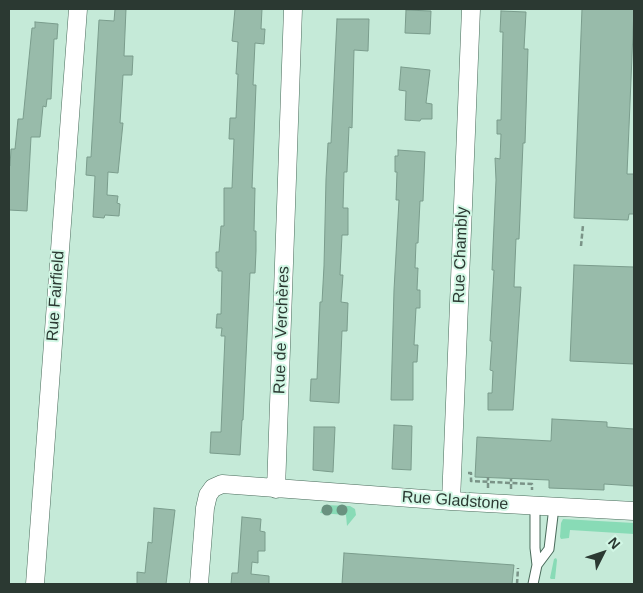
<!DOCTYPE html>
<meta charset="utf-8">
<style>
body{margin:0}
#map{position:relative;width:643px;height:593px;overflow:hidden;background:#c5ead8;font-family:Arial,sans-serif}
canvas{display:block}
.frame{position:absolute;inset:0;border:10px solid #2b3932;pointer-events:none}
.north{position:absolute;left:578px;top:528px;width:50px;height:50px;-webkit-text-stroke:4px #d2f7e5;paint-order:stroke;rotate:49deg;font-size:14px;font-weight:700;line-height:20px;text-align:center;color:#2b3932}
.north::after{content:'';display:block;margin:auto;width:18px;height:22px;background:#2b3932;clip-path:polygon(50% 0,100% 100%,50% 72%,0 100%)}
</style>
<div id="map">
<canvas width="643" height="593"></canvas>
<div class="frame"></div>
<div class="north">N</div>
</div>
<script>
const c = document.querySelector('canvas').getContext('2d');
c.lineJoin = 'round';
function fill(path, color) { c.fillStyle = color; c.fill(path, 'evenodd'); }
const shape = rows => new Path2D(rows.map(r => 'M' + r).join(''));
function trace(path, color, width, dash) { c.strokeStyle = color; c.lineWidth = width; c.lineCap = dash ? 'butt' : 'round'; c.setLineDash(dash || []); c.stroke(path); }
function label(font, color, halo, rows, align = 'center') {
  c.font = font + ' Arial,sans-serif'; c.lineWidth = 4; c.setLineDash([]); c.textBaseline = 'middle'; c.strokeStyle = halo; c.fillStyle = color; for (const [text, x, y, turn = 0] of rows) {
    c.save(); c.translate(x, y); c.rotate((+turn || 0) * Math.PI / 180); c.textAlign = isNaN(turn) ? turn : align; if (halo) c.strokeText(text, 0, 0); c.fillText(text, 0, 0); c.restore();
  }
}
fill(shape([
 [324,505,350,506,355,509,356,515,347,526,346,515,320,513],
 [563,519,634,523,634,534,570,530,569,538,561,539,560,537,561,523],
 [556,558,557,560,555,579,551,579,550,578,554,559]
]), '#88dbb6');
const building = shape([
 [115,9,126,9,124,56,133,56,132,75,123,75,120,123,123,123,118,173,108,172,107,195,118,196,117,203,120,204,119,216,105,215,104,218,93,217,95,176,86,175,87,157,91,157,99,20,114,21,115,9],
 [235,9,262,9,261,29,265,29,264,44,255,43,253,85,256,85,252,188,255,188,254,231,256,231,256,251,255,273,250,273,243,420,242,420,240,455,210,453,211,432,221,432,225,336,221,336,222,328,216,328,217,314,221,314,222,271,218,271,218,268,216,268,216,252,219,252,221,226,224,226,224,188,232,188,234,139,229,139,230,118,236,118,238,74,236,74,238,42,232,41,235,9],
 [582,9,634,9,627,174,634,174,634,214,629,214,628,220,574,218,582,9],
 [406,10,431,11,430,34,405,33,406,10],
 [501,11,526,12,524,49,528,49,525,143,523,143,519,239,516,239,514,287,521,287,513,410,488,410,488,393,492,393,493,371,490,370,492,341,490,341,494,270,492,270,496,180,495,158,500,159,501,134,497,134,497,120,501,120,503,32,500,32,501,11],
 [337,19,369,19,368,51,354,50,352,128,349,127,347,172,344,172,343,208,348,208,348,235,342,235,340,275,343,275,341,302,348,303,347,331,342,331,339,403,310,401,311,379,317,379,320,302,322,302,324,266,326,179,328,143,331,143,337,19],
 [35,22,58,24,57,39,54,39,51,99,47,99,46,107,43,106,40,137,31,137,27,211,9,210,9,166,10,166,11,149,15,149,18,119,23,119,32,28,35,28,35,22],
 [401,67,430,70,426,103,432,104,432,119,421,119,420,121,405,120,406,91,399,90,401,67],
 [398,150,425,152,423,201,420,201,418,243,416,243,415,268,418,268,417,290,420,290,420,308,416,308,414,345,418,345,417,362,413,362,413,400,391,400,394,290,399,200,396,200,397,172,395,172,395,156,398,156,398,150],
 [574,265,634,267,634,364,570,361,574,265],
 [552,419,607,422,607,427,634,429,634,486,604,484,604,490,549,488,549,480,475,477,477,437,551,441,552,419],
 [394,425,412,426,411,470,392,469,394,425],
 [314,427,335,427,333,472,313,470,314,427],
 [154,508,175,510,166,584,137,584,137,572,145,573,148,542,152,543,154,508],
 [242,517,261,519,260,531,265,532,265,551,258,551,258,563,252,562,251,574,269,576,269,584,231,584,232,573,238,573,242,517],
 [344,553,514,565,512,584,342,584,344,553]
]);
fill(building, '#98bbaa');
trace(building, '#7a9c8c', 1);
const lane = shape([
 [537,565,549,549,554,507],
 [533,584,537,565,535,548,535,506]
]);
const street = shape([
 [276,489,293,9],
 [451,501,471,9],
 [35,584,78,9],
 [199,584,205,508,208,495,213,488,222,484,451,501,634,511]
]);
trace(lane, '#4a6b5b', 11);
trace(street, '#4a6b5b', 19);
trace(shape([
 [581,246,583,225],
 [468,473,471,473,471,481,532,484,532,490],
 [488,488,488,477],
 [511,489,511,479],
 [517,584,518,568]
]), '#7a9387', 2.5, [5, 2.5]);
trace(lane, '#fff', 9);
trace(street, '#fff', 18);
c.fillStyle = '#69917f';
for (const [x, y] of [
 [327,510],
 [342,510]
]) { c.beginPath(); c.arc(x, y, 5.5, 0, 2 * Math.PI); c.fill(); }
label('16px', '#2b3932', '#d2f7e5', [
 ["Rue Chambly",461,255,-88],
 ["Rue Fairfield",56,296,-86],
 ["Rue de Verchères",282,330,-88],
 ["Rue Gladstone",455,501,4]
]);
</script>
